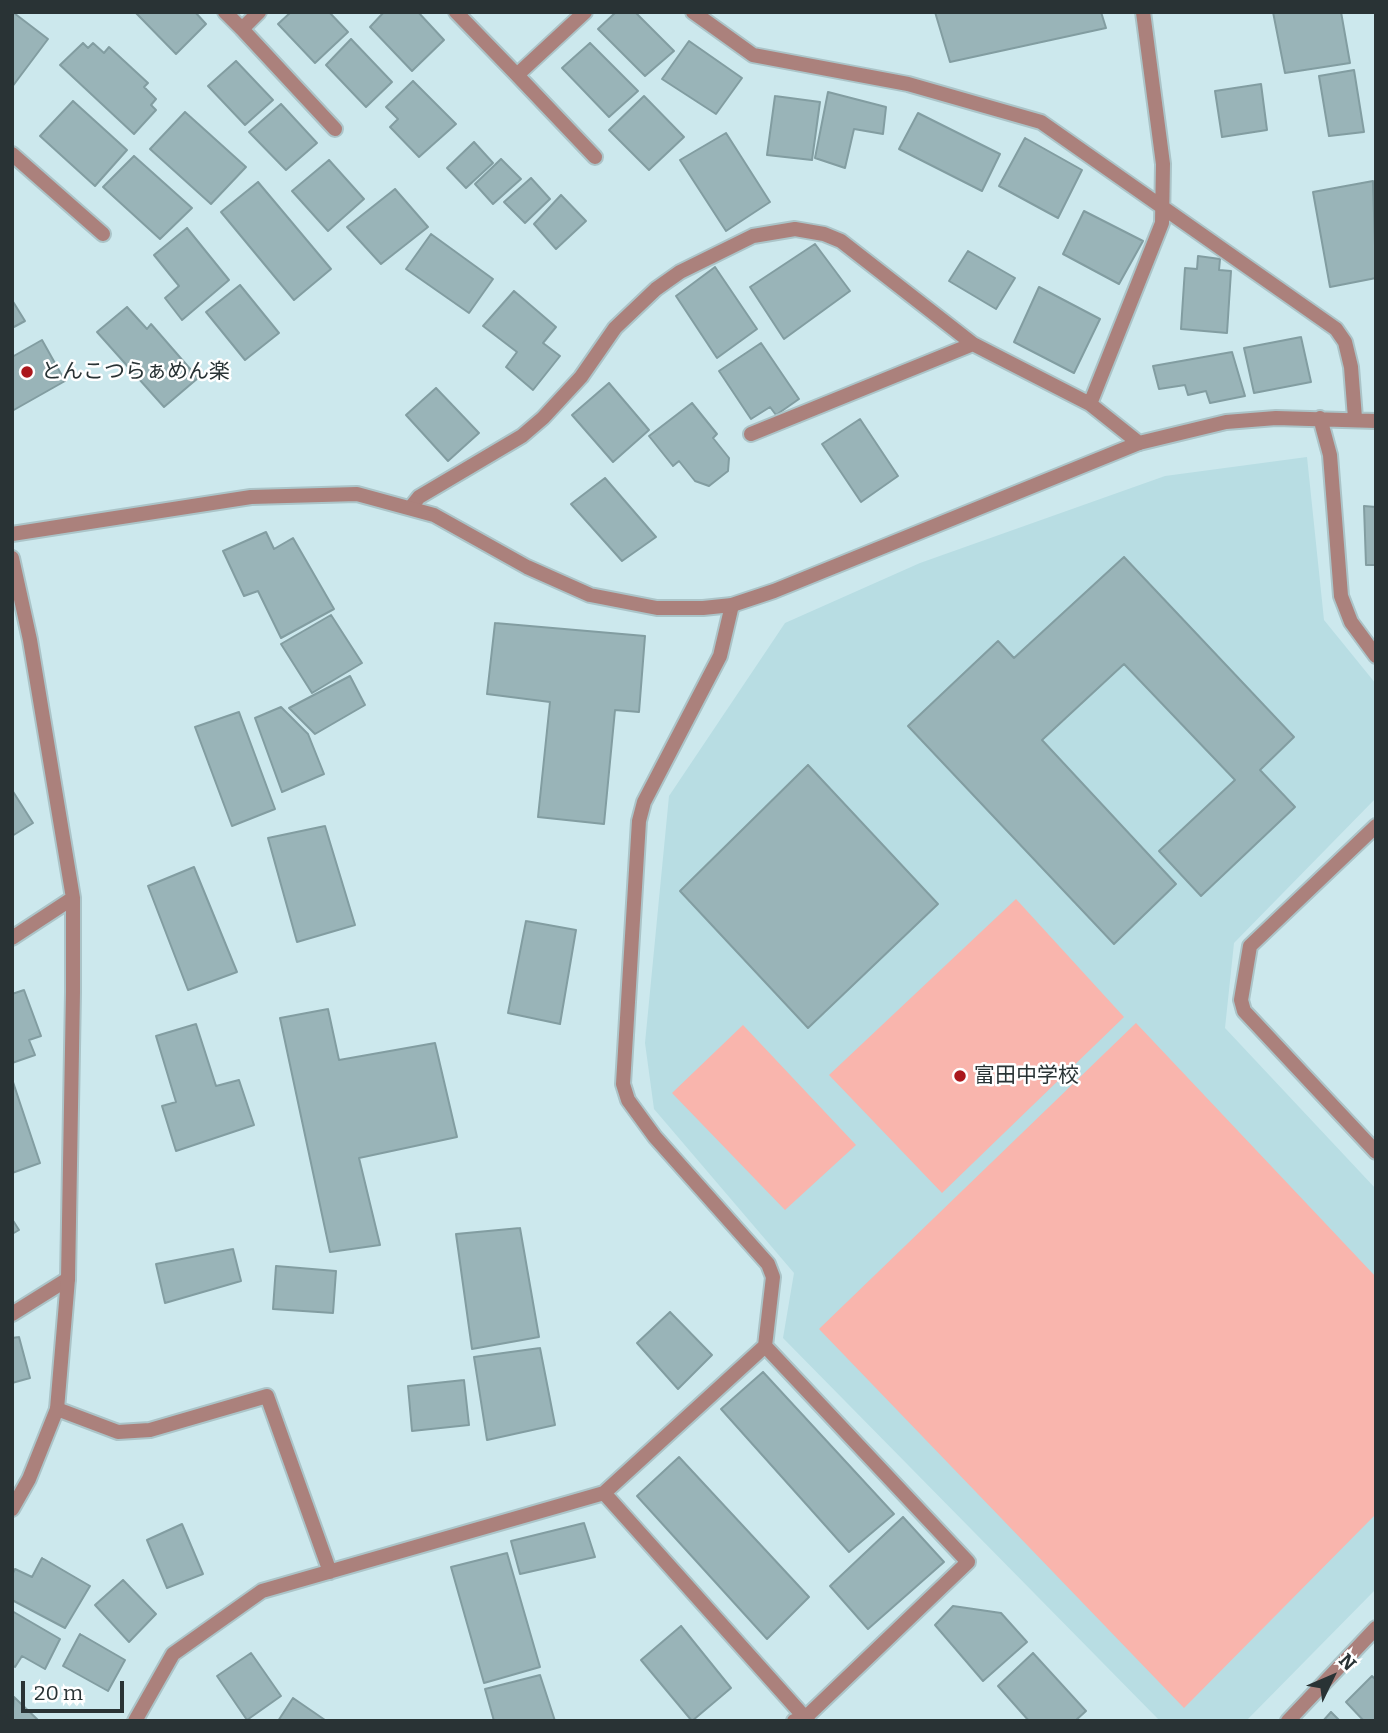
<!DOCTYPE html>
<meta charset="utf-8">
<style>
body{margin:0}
#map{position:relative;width:1388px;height:1733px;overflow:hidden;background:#cce8ed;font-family:Bitter,serif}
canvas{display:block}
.frame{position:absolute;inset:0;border:14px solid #293335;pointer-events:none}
.north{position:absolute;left:1297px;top:1642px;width:70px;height:70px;-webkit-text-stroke:5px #fff;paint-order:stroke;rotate:46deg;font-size:19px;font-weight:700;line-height:28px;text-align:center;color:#293335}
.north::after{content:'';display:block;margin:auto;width:24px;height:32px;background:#293335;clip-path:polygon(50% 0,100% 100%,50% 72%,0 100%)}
.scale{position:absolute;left:21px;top:1681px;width:103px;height:32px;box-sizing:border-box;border:4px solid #293335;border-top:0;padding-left:9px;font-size:21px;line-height:24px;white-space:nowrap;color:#293335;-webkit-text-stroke:5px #fff;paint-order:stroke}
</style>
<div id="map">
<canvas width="1388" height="1733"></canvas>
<div class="frame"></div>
<div class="north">N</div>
<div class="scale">20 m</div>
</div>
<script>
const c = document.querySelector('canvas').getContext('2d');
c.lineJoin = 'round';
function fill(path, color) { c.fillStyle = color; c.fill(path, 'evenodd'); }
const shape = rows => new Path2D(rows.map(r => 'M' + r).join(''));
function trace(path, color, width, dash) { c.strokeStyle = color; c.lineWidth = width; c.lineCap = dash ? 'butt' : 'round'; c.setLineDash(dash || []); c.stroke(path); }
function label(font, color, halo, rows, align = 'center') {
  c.font = font + ' Bitter,"Noto Sans JP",serif'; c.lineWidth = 5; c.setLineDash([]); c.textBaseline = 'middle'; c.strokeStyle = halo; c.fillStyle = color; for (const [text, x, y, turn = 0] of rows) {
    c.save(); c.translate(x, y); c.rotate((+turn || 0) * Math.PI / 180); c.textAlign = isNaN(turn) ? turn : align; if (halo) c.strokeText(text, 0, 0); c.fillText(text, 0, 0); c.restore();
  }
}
fill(shape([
 [1307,457,1324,620,1376,684,1376,798,1234,943,1225,1028,1376,1189,1376,1589,1246,1721,1160,1721,783,1338,794,1273,654,1109,645,1043,669,796,785,623,920,563,1165,476]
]), '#b8dde3');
fill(shape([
 [1016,899,1124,1017,942,1193,829,1075],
 [1136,1023,1376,1277,1376,1514,1184,1708,819,1329],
 [743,1025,856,1145,785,1210,672,1093]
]), '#f9b5ad');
const building = shape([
 [135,12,195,12,206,24,176,54,135,12],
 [291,12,329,12,348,32,315,63,278,24,291,12],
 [384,12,418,12,444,40,412,71,370,27,384,12],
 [616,12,635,12,674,51,645,76,598,29,616,12],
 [935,12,1101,12,1106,28,950,62,935,12],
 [1273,12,1341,12,1350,63,1285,73,1273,12],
 [14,13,48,39,12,87,12,15,14,13],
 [351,39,392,82,366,107,326,65,351,39],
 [689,41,742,78,716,114,662,79,689,41],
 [83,43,88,48,93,43,104,53,109,47,148,83,144,87,156,99,151,105,156,110,134,134,60,65,83,43],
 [590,43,638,91,609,117,562,68,590,43],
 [236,61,273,100,245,125,208,86,236,61],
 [1354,70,1364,132,1329,136,1319,76,1354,70],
 [413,81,456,124,419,157,390,127,398,119,386,107,413,81],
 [1261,84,1267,130,1222,137,1215,91,1261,84],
 [828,92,886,107,883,134,854,129,845,168,815,158,828,92],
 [644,96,684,137,649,170,609,130,644,96],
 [775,96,820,102,812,160,767,155,775,96],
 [73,101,127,150,95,186,40,136,73,101],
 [281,104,317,143,286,170,249,132,281,104],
 [185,112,246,167,211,204,150,149,185,112],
 [918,113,1000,154,982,191,899,149,918,113],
 [726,133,770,202,726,231,680,160,726,133],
 [1025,138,1082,170,1058,218,999,186,1025,138],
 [474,142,493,163,466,188,447,168,474,142],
 [134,156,192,208,160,239,103,187,134,156],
 [501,159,521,179,493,204,475,184,501,159],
 [329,160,364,199,328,231,292,191,329,160],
 [531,178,550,199,525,223,504,202,531,178],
 [1373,181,1376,278,1330,287,1313,192,1373,181],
 [258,182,331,269,294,300,221,212,258,182],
 [395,189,428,227,381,264,347,227,395,189],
 [561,195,586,221,556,249,534,224,561,195],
 [1084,211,1143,241,1119,284,1063,254,1084,211],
 [187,228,229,280,182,320,165,298,179,286,154,255,187,228],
 [431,234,493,279,469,313,406,269,431,234],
 [815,244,850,291,784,339,750,287,815,244],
 [968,251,1015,278,996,309,949,281,968,251],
 [1198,256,1220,259,1219,270,1231,271,1227,333,1181,329,1185,268,1197,269,1198,256],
 [715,267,757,329,717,358,676,296,715,267],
 [240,285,279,333,245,360,206,312,240,285],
 [1039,287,1100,319,1074,373,1014,342,1039,287],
 [514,291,556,327,543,343,560,356,533,390,506,367,517,352,483,326,514,291],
 [12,300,25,321,12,328,12,300],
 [127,307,147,329,151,324,198,378,164,407,97,332,127,307],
 [1301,337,1311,382,1254,393,1244,348,1301,337],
 [42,340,65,381,12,411,12,357,42,340],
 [761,343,799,399,776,415,770,407,751,419,719,371,761,343],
 [1232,352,1245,396,1210,403,1206,391,1188,395,1185,385,1159,389,1153,366,1232,352],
 [609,383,649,430,613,462,572,415,609,383],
 [436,388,479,433,448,461,406,415,436,388],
 [692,403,717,434,713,438,729,458,728,471,709,486,695,481,679,461,673,466,649,436,692,403],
 [860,419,898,476,861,502,822,444,860,419],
 [605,478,656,537,622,561,571,504,605,478],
 [1364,506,1376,507,1376,565,1366,565,1364,506],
 [266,532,274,549,293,538,334,609,281,638,258,591,244,596,223,551,266,532],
 [1124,557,1294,737,1260,770,1295,807,1201,896,1159,851,1235,780,1124,664,1042,740,1176,884,1114,944,908,726,998,641,1014,658,1124,557],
 [331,615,362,663,312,693,281,644,331,615],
 [495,623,645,636,639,712,615,710,604,824,538,817,550,702,487,694,495,623],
 [350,676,365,705,315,734,289,708,350,676],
 [281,707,308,734,324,774,282,792,255,718,281,707],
 [239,712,275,809,232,826,195,727,239,712],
 [808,765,938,904,808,1028,680,891,808,765],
 [12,790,33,823,12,836,12,790],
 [325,826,355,925,297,942,268,838,325,826],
 [194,867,237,972,188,990,148,886,194,867],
 [526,921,576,930,560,1024,508,1013,526,921],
 [24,990,41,1036,29,1040,35,1055,12,1063,12,994,24,990],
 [328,1009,339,1060,435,1043,457,1137,359,1158,380,1245,330,1252,280,1018,328,1009],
 [196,1024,216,1086,239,1080,254,1125,176,1151,162,1106,176,1102,156,1036,196,1024],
 [12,1079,40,1163,12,1173,12,1079],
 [12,1219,19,1230,12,1234,12,1219],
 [520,1228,539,1337,472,1349,456,1234,520,1228],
 [233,1249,241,1281,165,1303,156,1264,233,1249],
 [276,1266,336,1271,333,1313,273,1309,276,1266],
 [670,1312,712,1355,678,1389,637,1343,670,1312],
 [19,1337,30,1378,12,1383,12,1338,19,1337],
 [540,1348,555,1425,487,1440,474,1357,540,1348],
 [763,1372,894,1514,849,1552,721,1409,763,1372],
 [464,1380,469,1425,412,1431,408,1386,464,1380],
 [679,1457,809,1597,767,1639,637,1496,679,1457],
 [903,1517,944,1562,868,1629,830,1586,903,1517],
 [584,1523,595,1557,520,1574,511,1541,584,1523],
 [182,1524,203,1574,167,1588,147,1540,182,1524],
 [507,1553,540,1667,484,1683,451,1567,507,1553],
 [42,1558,90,1586,65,1628,12,1600,12,1575,15,1569,32,1577,42,1558],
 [123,1580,156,1614,129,1642,95,1605,123,1580],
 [953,1606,1001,1613,1027,1642,983,1681,935,1625,953,1606],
 [12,1611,60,1639,45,1669,22,1656,15,1667,12,1665,12,1611],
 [681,1626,731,1688,692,1721,641,1660,681,1626],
 [80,1634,125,1660,108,1691,63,1666,80,1634],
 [251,1653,281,1696,247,1720,217,1676,251,1653],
 [1033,1653,1086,1711,1075,1721,1029,1721,998,1686,1033,1653],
 [540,1675,555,1721,494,1721,485,1689,540,1675],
 [1372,1676,1376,1680,1376,1721,1364,1721,1346,1702,1372,1676],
 [14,1697,39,1721,12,1721,14,1697],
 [293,1698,325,1720,325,1721,278,1721,293,1698],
 [1331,1712,1340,1721,1323,1721,1331,1712]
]);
fill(building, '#99b4b8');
trace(building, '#829da1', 2);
const minor = shape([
 [225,12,242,29,259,12],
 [456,12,517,75,585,12],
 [693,12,753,55,908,84,1041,122,1336,329,1345,342,1351,367,1355,418],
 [1143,12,1163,164,1162,223,1090,404,1139,443,1226,422,1276,418,1376,421],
 [242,29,335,129],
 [517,75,595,157],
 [12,154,103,234],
 [1320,418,1330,455,1341,596,1351,622,1376,656],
 [751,434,973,344],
 [411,507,419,497,522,436,543,418,581,377,615,328,656,289,680,272,753,236,795,229,824,234,841,241,973,344,1090,404],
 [1376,826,1250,946,1241,1000,1244,1011,1376,1152],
 [12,1314,68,1279],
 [765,1346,968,1562,805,1718,794,1721],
 [57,1409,118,1432,150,1430,267,1396,330,1572],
 [604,1493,808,1721],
 [135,1721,173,1654,262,1591,604,1493,765,1346,773,1277,768,1264,655,1137,628,1100,623,1084,639,821,644,802,720,656,732,605],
 [1288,1721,1376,1628]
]);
const tertiary = shape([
 [12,534,251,497,357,494,434,515,527,567,590,595,657,608,703,608,732,605,774,591,1139,443],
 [12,558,30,640,73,898,73,992,68,1279,57,1409,29,1479,12,1509],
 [12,938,73,898]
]);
trace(minor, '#abc4c8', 18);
trace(tertiary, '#abc4c8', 18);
trace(minor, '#ab817c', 14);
trace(tertiary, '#ab817c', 14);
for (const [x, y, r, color] of [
 [27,372,7,"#ab171c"],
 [960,1076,7,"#ab171c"]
]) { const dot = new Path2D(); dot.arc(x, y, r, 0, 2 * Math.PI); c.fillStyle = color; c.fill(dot); trace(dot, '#fff', 2.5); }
label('21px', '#293335', '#fff', [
 ["とんこつらぁめん楽",41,372],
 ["富田中学校",974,1076]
], 'left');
</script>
